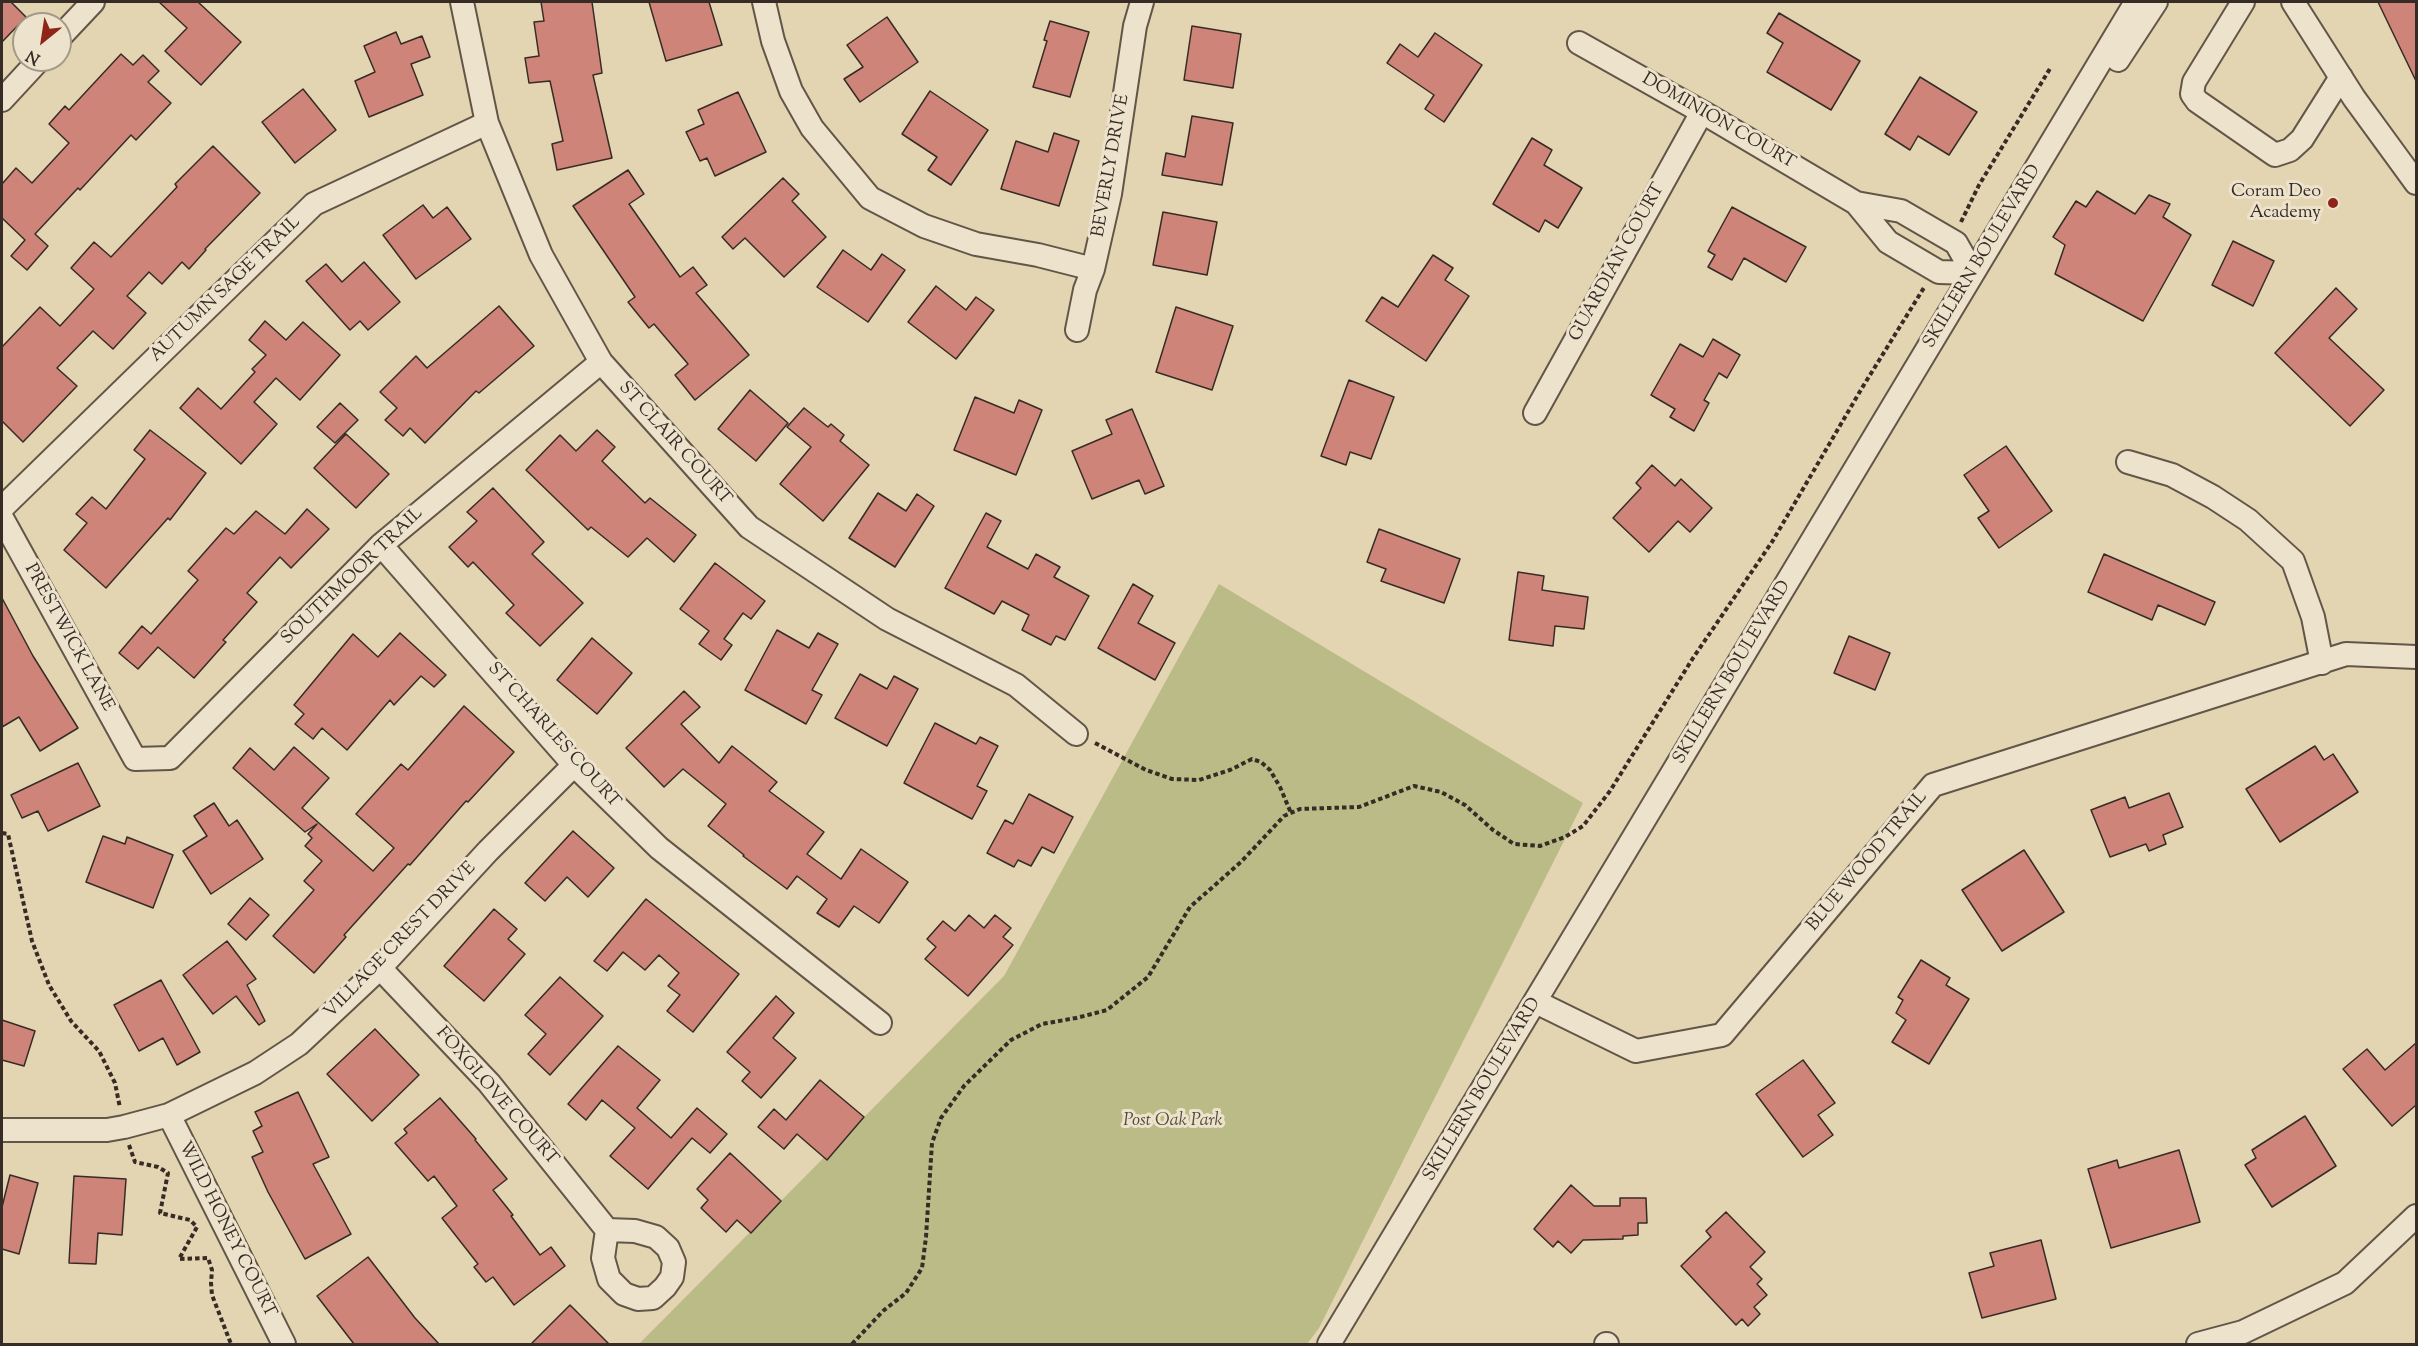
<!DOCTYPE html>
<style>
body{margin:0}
#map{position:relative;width:2418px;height:1346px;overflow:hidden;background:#e3d4b2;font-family:"Sorts Mill Goudy",serif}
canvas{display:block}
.frame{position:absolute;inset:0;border:3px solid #372c25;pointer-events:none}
.north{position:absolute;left:12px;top:12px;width:60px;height:60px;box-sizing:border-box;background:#ede3cd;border:2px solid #a49a8a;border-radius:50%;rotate:210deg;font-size:16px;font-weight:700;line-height:24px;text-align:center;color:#372c25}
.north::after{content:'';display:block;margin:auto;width:21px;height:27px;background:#8f2418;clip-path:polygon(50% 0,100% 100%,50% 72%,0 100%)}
</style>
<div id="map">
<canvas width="2418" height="1346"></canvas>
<div class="frame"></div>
<div class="north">N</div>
</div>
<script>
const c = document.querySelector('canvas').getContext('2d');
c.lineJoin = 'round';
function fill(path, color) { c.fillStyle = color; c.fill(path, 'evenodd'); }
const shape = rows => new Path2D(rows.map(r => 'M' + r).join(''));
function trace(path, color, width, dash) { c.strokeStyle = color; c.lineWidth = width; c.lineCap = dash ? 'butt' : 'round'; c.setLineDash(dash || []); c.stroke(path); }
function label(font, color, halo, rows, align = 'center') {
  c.font = font + ' "Sorts Mill Goudy",serif'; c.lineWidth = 6; c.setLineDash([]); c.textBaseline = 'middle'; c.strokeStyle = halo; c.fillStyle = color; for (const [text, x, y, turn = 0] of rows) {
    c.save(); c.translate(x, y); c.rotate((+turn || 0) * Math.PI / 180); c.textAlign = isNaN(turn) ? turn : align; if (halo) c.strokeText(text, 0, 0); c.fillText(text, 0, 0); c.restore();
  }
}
fill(shape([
 [1219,584,1583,803,1319,1328,1307,1344,639,1344,1004,976]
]), '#bbbb87');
const building = shape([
 [2,2,11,2,26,17,2,42,2,2],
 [159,2,198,2,241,42,201,85,165,51,187,28,159,2],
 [541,2,592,2,602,73,593,75,612,158,557,170,552,144,563,141,550,81,529,83,525,58,539,56,534,22,544,21,541,2],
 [649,2,709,2,722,45,666,61,649,2],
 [2378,2,2416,2,2416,81,2378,2],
 [1779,13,1860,61,1831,110,1767,72,1783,43,1767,33,1779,13],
 [887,17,918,62,860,102,844,79,863,67,847,45,887,17],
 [1050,21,1089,32,1070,97,1033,87,1047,41,1044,40,1050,21],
 [1192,26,1241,34,1233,88,1184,80,1192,26],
 [396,32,401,44,422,36,430,57,411,64,423,95,369,117,355,81,375,72,364,46,396,32],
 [1435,33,1482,65,1444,122,1425,109,1434,95,1387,63,1400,44,1418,57,1435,33],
 [121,54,133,65,143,55,159,71,148,82,171,103,136,140,131,135,80,190,78,188,35,234,48,246,27,270,11,256,25,240,2,218,2,184,16,168,32,183,69,143,49,124,65,106,69,110,121,54],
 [1920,77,1977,112,1949,155,1918,136,1910,150,1885,134,1920,77],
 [303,89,336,130,295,163,262,122,303,89],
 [930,91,988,130,951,185,928,170,937,157,902,134,930,91],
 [738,92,766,152,715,176,707,158,700,161,686,132,704,124,698,110,738,92],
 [1192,116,1233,123,1222,185,1162,175,1166,153,1185,157,1192,116],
 [1054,133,1079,141,1059,206,1001,189,1016,141,1048,152,1054,133],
 [1532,138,1552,150,1544,165,1582,188,1558,228,1545,220,1539,232,1493,204,1532,138],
 [213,146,260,193,205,249,206,250,189,269,182,262,162,284,149,272,127,296,146,313,113,349,93,331,57,368,77,386,23,442,2,421,2,347,40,307,60,326,94,289,71,268,94,242,111,257,177,187,175,184,213,146],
 [628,170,644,194,629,204,680,277,693,267,707,285,696,293,749,355,695,400,675,375,688,364,654,324,649,328,628,302,635,297,573,206,628,170],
 [783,178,799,194,792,201,826,237,784,277,745,238,733,249,722,237,783,178],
 [2097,191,2135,214,2149,195,2170,204,2163,217,2191,235,2143,321,2055,274,2065,245,2053,237,2076,201,2086,207,2097,191],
 [423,205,433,218,447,207,471,239,416,279,383,235,423,205],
 [1732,207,1806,247,1786,282,1744,258,1732,280,1708,267,1715,255,1708,251,1732,207],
 [1163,212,1217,222,1207,275,1153,265,1163,212],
 [2233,241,2274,261,2253,306,2212,285,2233,241],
 [843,250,871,270,882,254,905,270,868,322,817,287,843,250],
 [1433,255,1453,268,1445,280,1469,296,1426,361,1366,321,1382,297,1398,307,1433,255],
 [364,262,400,302,368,330,360,321,350,330,306,281,326,264,342,282,364,262],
 [936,286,966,310,976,297,994,310,956,359,908,322,936,286],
 [2336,288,2357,309,2329,338,2384,390,2350,426,2275,353,2336,288],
 [499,306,534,346,479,393,476,391,425,443,410,428,403,436,385,420,397,408,380,392,416,356,427,368,499,306],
 [1176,307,1233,326,1212,390,1156,372,1176,307],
 [265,321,286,340,303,322,340,355,300,400,276,378,254,402,277,424,241,464,180,408,198,388,221,409,255,372,252,369,266,355,249,340,265,321],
 [1713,339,1740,355,1727,378,1719,373,1704,400,1709,403,1694,431,1670,417,1675,409,1651,395,1680,344,1703,357,1713,339],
 [1349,380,1394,397,1371,459,1350,452,1346,465,1321,456,1349,380],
 [750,390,788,423,756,461,718,429,750,390],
 [975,397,1014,413,1019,400,1042,410,1016,475,954,450,975,397],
 [340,403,358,420,335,443,317,427,340,403],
 [804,408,828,427,831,424,844,435,840,441,869,465,823,521,780,484,811,447,787,427,804,408],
 [1132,409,1164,486,1145,494,1139,480,1092,499,1072,451,1112,434,1106,420,1132,409],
 [150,430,206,473,170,520,168,518,106,588,64,550,87,523,76,514,92,497,106,509,145,459,134,450,150,430],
 [597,430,615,447,602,461,645,503,650,498,696,535,674,562,647,538,628,557,591,527,588,530,526,470,560,435,576,451,597,430],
 [346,434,389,474,356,508,314,468,346,434],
 [2006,446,2052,511,1999,548,1978,518,1989,511,1964,475,2006,446],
 [1652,465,1675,486,1681,479,1712,508,1690,532,1678,521,1649,552,1613,518,1641,488,1636,483,1652,465],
 [493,488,544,542,532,554,583,603,540,646,506,613,514,605,473,562,468,567,449,547,477,521,467,512,493,488],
 [878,493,906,511,917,494,934,506,895,567,849,538,878,493],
 [307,509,329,529,291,568,280,557,247,593,257,602,223,640,226,642,194,678,158,647,138,669,119,653,142,626,151,634,198,580,188,571,226,528,234,534,256,511,285,534,307,509],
 [986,513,1001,521,987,547,1028,569,1036,554,1060,567,1054,577,1089,596,1065,640,1056,636,1051,645,1022,630,1029,615,1002,601,994,614,945,588,986,513],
 [1379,529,1460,559,1444,603,1381,581,1386,569,1367,562,1379,529],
 [2104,554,2215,602,2205,625,2158,605,2152,620,2088,592,2104,554],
 [715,563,765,601,751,619,743,613,724,639,732,645,721,660,699,644,709,631,680,609,715,563],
 [1518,572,1544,576,1542,590,1588,597,1584,629,1555,626,1553,646,1509,640,1518,572],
 [1133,584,1153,596,1138,623,1175,643,1155,680,1098,648,1133,584],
 [2,598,33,656,78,728,40,751,19,717,2,727,2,598],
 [777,630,809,648,818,633,838,644,812,690,822,695,806,724,745,690,777,630],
 [400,633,446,675,434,687,421,676,394,705,390,700,347,750,322,728,313,739,295,724,304,714,294,705,353,634,378,657,400,633],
 [1849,636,1890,653,1875,690,1834,673,1849,636],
 [592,638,632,673,597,714,557,680,592,638],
 [860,674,887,689,894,676,918,689,887,746,835,718,860,674],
 [684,691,700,707,681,724,719,763,732,746,777,782,769,791,824,832,807,854,841,879,861,849,908,882,879,923,854,906,839,927,817,913,827,899,797,876,787,889,743,856,744,855,708,826,726,804,683,769,664,787,626,748,684,691],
 [464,706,514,752,468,802,466,801,410,865,408,864,344,935,346,937,314,973,273,936,314,890,304,881,322,861,305,846,312,838,308,834,317,824,305,832,233,768,250,748,274,770,294,747,329,778,302,808,373,871,394,848,356,814,401,764,408,770,464,706],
 [935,723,976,744,980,737,998,746,977,786,987,791,972,819,904,783,935,723],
 [2315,746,2324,760,2333,754,2358,792,2280,842,2246,789,2315,746],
 [78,763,100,806,48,831,38,811,22,818,11,795,78,763],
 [2169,793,2183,827,2163,835,2166,844,2149,851,2146,844,2110,857,2091,810,2125,797,2129,808,2169,793],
 [1029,794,1073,817,1054,853,1042,847,1031,866,1018,860,1014,867,987,853,1005,820,1013,824,1029,794],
 [214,803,229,826,237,820,263,859,211,894,183,851,207,836,194,816,214,803],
 [573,831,614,868,588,897,567,877,545,901,525,883,573,831],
 [103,836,125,844,127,837,173,855,153,908,86,882,103,836],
 [2024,850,2064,912,2002,951,1962,890,2024,850],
 [250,898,269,915,246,940,228,924,250,898],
 [646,899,739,974,693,1032,667,1011,680,995,668,986,679,973,659,955,645,970,623,952,607,971,594,961,646,899],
 [494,909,517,929,508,939,525,954,484,1001,444,966,494,909],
 [969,915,984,928,995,915,1011,928,1003,937,1013,945,968,996,925,959,936,947,927,939,943,921,955,931,969,915],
 [227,941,256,979,247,985,265,1021,259,1025,236,996,213,1014,183,975,227,941],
 [1921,960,1950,978,1946,985,1969,999,1929,1064,1892,1042,1906,1020,1896,1013,1903,1000,1898,997,1921,960],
 [560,977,603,1016,550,1075,528,1054,546,1034,525,1015,560,977],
 [161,980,200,1052,177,1065,163,1038,139,1051,114,1005,161,980],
 [776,996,794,1013,773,1038,796,1058,761,1098,742,1081,750,1072,727,1052,776,996],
 [2,1020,35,1031,24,1066,2,1060,2,1020],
 [375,1029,419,1075,372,1121,327,1074,375,1029],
 [2416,1043,2416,1105,2392,1126,2343,1069,2367,1049,2385,1070,2416,1043],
 [618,1046,660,1080,637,1108,671,1138,697,1108,727,1134,710,1153,692,1138,648,1189,610,1156,635,1128,602,1100,586,1120,568,1104,618,1046],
 [1803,1060,1835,1103,1818,1115,1833,1135,1803,1157,1756,1094,1803,1060],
 [820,1080,864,1117,827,1160,797,1134,784,1149,758,1127,774,1109,786,1120,820,1080],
 [298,1092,329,1157,313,1164,351,1234,305,1259,268,1192,252,1157,263,1152,253,1131,262,1126,255,1112,298,1092],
 [440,1098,476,1139,475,1140,507,1179,493,1190,513,1215,511,1216,540,1255,551,1247,565,1266,514,1305,493,1277,486,1282,474,1267,478,1264,442,1218,457,1206,434,1176,428,1181,395,1143,407,1133,404,1129,440,1098],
 [2305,1116,2336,1166,2272,1207,2245,1165,2256,1158,2252,1150,2305,1116],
 [2179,1150,2200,1222,2111,1248,2088,1169,2117,1160,2119,1168,2179,1150],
 [730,1153,781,1201,751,1233,737,1220,726,1232,701,1208,708,1200,697,1189,730,1153],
 [10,1175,38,1183,19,1254,2,1249,2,1207,10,1175],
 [74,1176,126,1179,122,1235,98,1233,96,1264,69,1263,74,1176],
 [1571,1185,1594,1206,1620,1206,1620,1198,1646,1198,1647,1223,1638,1223,1638,1235,1623,1236,1623,1239,1583,1240,1571,1253,1558,1241,1553,1247,1534,1229,1571,1185],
 [1726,1212,1765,1252,1750,1267,1762,1279,1757,1284,1767,1295,1754,1307,1760,1314,1748,1326,1742,1319,1736,1325,1681,1266,1711,1237,1706,1231,1726,1212],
 [2041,1240,2056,1299,1982,1318,1969,1273,1994,1266,1990,1253,2041,1240],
 [368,1257,415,1318,439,1344,354,1344,317,1296,368,1257],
 [570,1305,609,1344,531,1344,570,1305]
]);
fill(building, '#cf847a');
trace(building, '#372c25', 1.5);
const minor = shape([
 [462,2,487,123,541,255,601,362,749,527,887,619,1016,685,1076,734],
 [764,2,773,41,791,91,812,128,870,198,924,226,976,244,1038,255,1093,269],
 [2243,2,2194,82,2192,94,2197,101,2275,155,2290,150,2302,139,2341,77],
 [2293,2,2354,98,2416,183],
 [60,37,93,2],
 [1579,43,1702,112,1856,203,1901,211,1956,243,1973,273],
 [2118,60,2156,2],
 [2,100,39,60],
 [1856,203,1888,242,1939,272,1973,273],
 [1077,330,1085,290,1093,269,1110,194,1135,26,1142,2],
 [1535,413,1702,112],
 [2128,462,2172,475,2213,497,2248,520,2293,561,2313,617,2322,663],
 [2,508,314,204,487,123],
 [2,518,135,759,170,758,381,545,601,362],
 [381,545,574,765,659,848,880,1023],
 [380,968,489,1083,607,1230,603,1258,609,1279,624,1294,638,1299,653,1298,665,1287,672,1277,674,1262,668,1248,656,1237,635,1231,607,1230],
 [1536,1002,1636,1051,1722,1035,1933,785,2346,654,2416,657],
 [169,1115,284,1344],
 [2,1130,107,1130,124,1127,169,1115,255,1073,299,1044,380,968,488,851,574,765],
 [1329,1344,2136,2],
 [1606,1344,1607,1344],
 [2198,1344,2243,1332,2345,1283,2416,1216]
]);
trace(minor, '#625648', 26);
trace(shape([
 [1961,222,1979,185,2051,67],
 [1095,743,1146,770,1172,779,1199,780,1230,770,1252,759,1261,762,1270,770,1280,787,1291,813],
 [2,833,8,834,32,941,49,985,71,1021,99,1051,115,1083,120,1108],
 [129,1145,135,1162,158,1167,168,1173,160,1213,190,1220,197,1227,179,1259,208,1258,212,1270,211,1283,212,1295,231,1344],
 [852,1344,883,1311,906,1293,922,1268,926,1237,932,1143,941,1118,964,1086,1011,1040,1042,1024,1076,1018,1107,1010,1148,977,1190,907,1241,862,1284,816,1300,809,1359,807,1414,786,1441,792,1465,805,1493,830,1514,844,1540,846,1565,837,1583,826,1610,791,1693,658,1772,542,1862,388,1925,286]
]), '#372c25', 4, [4.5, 3]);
trace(minor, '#ede3cd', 22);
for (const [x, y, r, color] of [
 [2333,203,6,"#8f2418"]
]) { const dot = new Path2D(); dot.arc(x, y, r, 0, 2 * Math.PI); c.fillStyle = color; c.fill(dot); trace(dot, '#ede3cd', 2); }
label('18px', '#372c25', '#ede3cd', [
 ["DOMINION COURT",1718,122,30],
 ["BEVERLY DRIVE",1112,166,-80],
 ["SKILLERN BOULEVARD",1983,257,-59],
 ["GUARDIAN COURT",1618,263,-61],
 ["AUTUMN SAGE TRAIL",226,290,-44],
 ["ST CLAIR COURT",674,444,48],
 ["SOUTHMOOR TRAIL",353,577,-44],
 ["PRESTWICK LANE",68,638,61],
 ["SKILLERN BOULEVARD",1733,673,-59],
 ["ST CHARLES COURT",553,736,48],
 ["BLUE WOOD TRAIL",1868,862,-50],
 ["VILLAGE CREST DRIVE",401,941,-46],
 ["SKILLERN BOULEVARD",1483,1090,-59],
 ["FOXGLOVE COURT",496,1097,49],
 ["WILD HONEY COURT",226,1230,63]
]);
label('18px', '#372c25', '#ede3cd', [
 ["Coram Deo",2321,193],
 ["Academy",2321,214]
], 'right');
label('italic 18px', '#514939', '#ede3cd', [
 ["Post Oak Park",1173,1122]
]);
</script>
